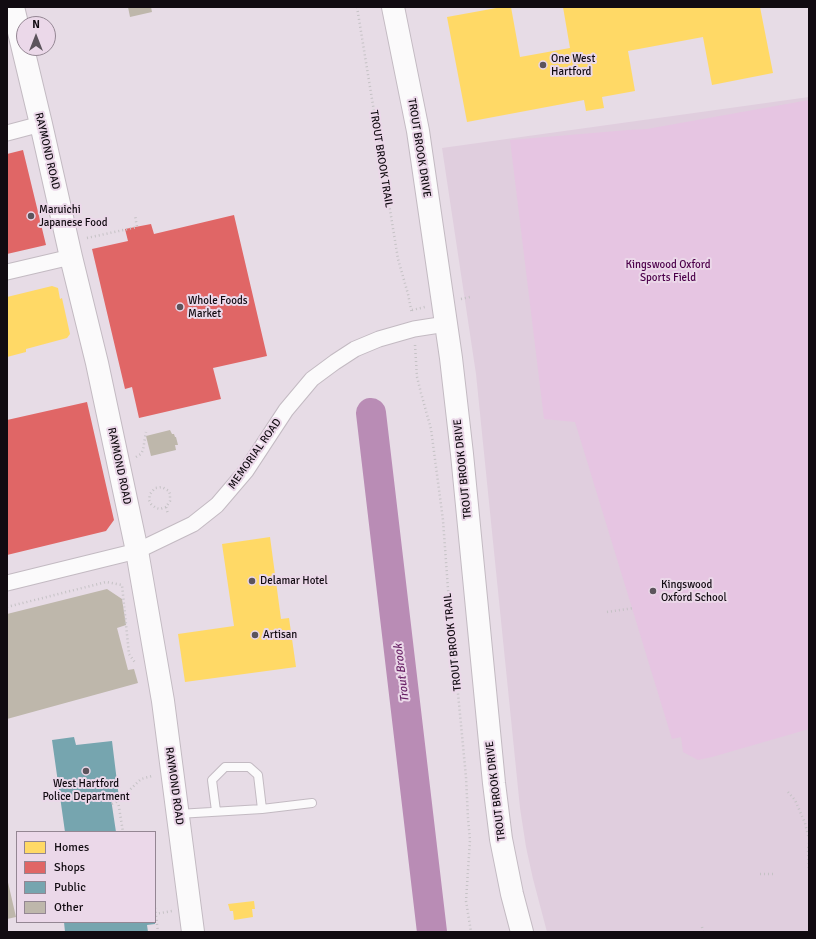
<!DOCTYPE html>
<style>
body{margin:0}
#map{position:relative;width:816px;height:939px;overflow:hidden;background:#e7dce6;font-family:Signika,sans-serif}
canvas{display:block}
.frame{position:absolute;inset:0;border:8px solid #110b11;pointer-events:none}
.legend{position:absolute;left:16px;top:831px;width:140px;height:92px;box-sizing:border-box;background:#ebd8e9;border:1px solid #948693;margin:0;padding:5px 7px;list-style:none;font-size:12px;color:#110b11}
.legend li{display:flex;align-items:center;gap:8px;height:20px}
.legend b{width:20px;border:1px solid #948693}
.north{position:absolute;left:16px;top:16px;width:40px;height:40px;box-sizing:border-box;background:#ebd8e9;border:1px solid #948693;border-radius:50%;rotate:0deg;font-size:11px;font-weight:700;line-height:16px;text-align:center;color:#110b11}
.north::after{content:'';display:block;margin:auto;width:14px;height:18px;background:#5c545c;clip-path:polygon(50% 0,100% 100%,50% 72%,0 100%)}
</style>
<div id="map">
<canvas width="816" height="939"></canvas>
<div class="frame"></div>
<ul class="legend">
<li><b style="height:11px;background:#ffd966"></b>Homes</li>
<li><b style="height:11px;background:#e06666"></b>Shops</li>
<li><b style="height:11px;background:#76a5af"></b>Public</li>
<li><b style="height:11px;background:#beb7ab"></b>Other</li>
</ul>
<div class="north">N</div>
</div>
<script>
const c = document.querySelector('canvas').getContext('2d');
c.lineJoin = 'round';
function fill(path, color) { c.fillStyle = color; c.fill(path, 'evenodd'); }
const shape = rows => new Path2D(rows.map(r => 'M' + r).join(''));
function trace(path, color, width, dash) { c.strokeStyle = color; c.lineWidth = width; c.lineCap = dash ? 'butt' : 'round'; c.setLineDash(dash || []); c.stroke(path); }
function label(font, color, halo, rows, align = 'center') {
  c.font = font + ' Signika,sans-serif'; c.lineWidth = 4; c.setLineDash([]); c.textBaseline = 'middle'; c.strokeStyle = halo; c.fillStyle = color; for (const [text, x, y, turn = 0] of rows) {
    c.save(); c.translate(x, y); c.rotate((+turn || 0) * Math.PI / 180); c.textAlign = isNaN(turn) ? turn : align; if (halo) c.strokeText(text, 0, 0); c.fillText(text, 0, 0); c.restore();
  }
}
fill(shape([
 [809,97,809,932,547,932,533,879,526,847,520,808,476,374,442,148]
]), '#e0cede');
fill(shape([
 [809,100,809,729,712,757,698,760,683,752,681,737,672,739,632,608,575,422,544,419,510,140,628,130,647,129]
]), '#e6c5e2');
fill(shape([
 [502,7,511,7,520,57,570,48,563,7,760,7,773,73,712,85,703,37,628,51,635,91,602,97,604,108,586,111,584,100,467,122,447,17],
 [52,286,58,288,60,299,62,298,70,334,67,338,26,349,26,352,7,357,7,297],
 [270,537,281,619,289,618,296,667,185,682,178,634,234,626,222,544],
 [254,901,255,909,252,909,253,917,234,920,233,911,230,911,228,904]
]), '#ffd966');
fill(shape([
 [23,150,46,245,7,254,7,154],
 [234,215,267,356,213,368,221,399,139,418,132,387,125,389,92,249,128,241,125,229,151,224,154,234],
 [87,402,114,520,106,531,7,555,7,420]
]), '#e06666');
fill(shape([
 [74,737,76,745,112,741,119,798,111,799,116,832,65,832,52,740],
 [64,922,155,922,155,924,147,925,148,932,65,932]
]), '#76a5af');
trace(shape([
 [371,413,432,932]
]), '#b98cb5', 30);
fill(shape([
 [128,7,151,7,152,12,130,17],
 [170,430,172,434,174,434,175,437,176,437,178,445,175,445,176,450,151,456,146,436],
 [107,589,122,599,126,625,117,628,128,670,134,669,138,683,7,719,7,614],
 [7,878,16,917,7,919]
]), '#beb7ab');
const lane = shape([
 [216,811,212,780,225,767,249,767,258,775,262,809],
 [178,814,262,809,312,803]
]);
const street = shape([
 [7,133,41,124],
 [7,272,71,257],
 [7,583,137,551,193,524,217,505,246,471,286,410,312,379,335,362,355,349,379,339,414,329,446,324]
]);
const secondary = shape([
 [13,7,41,124,71,257,97,363,137,551,163,701,193,932],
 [393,7,418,131,451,358,462,454,494,783,501,839,512,894,522,932]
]);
trace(lane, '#c3bac2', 10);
trace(street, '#c3bac2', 17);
trace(secondary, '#c3bac2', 24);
trace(shape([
 [357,7,398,259,408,294,412,314],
 [87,238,137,227,135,215],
 [461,299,470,297],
 [412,310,425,307],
 [415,345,417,377,421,393,431,429,443,520,448,589,466,777,468,818,470,840,466,901,471,932],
 [136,457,141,454,143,450,146,432],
 [166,507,160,509,156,508,151,504,149,500,150,494,155,488,162,487,169,491,170,494,170,501,166,507,168,514],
 [7,607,106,582,122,585,129,654,136,664],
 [607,612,634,608],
 [788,792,795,800,805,823,809,839],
 [118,801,123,832],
 [112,804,118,801,141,779,152,776],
 [809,843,808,849,809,870],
 [760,874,774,874],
 [155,908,158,932],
 [155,914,172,911],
 [702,927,703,932]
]), '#c5c2c5', 2.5, [1, 3]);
trace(lane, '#fbfafb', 8);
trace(street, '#fbfafb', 15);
trace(secondary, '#fbfafb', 22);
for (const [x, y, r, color] of [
 [543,65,4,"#5c545c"],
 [31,216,4,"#5c545c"],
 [180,307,4,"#5c545c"],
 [252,581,4,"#5c545c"],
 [653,591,4,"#5c545c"],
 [255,635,4,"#5c545c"],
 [86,771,4,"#5c545c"]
]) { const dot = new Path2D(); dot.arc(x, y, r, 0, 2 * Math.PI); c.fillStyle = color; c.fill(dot); trace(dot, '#ebd8e9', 1.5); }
label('11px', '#110b11', '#ebd8e9', [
 ["One West",551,59],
 ["Hartford",551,72],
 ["Maruichi",39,210],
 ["Japanese Food",39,223],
 ["Whole Foods",188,301],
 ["Market",188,314],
 ["Delamar Hotel",260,581],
 ["Kingswood",661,585],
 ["Oxford School",661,598],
 ["Artisan",263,635],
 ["West Hartford",86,784,"center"],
 ["Police Department",86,797,"center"]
], 'left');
label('11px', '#110b11', '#ebd8e9', [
 ["TROUT BROOK DRIVE",419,148,81],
 ["RAYMOND ROAD",47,151,77],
 ["TROUT BROOK TRAIL",381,159,81],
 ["MEMORIAL ROAD",255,454,-55],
 ["RAYMOND ROAD",119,466,78],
 ["TROUT BROOK DRIVE",463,469,-96],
 ["TROUT BROOK TRAIL",453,642,-96],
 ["RAYMOND ROAD",174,786,82],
 ["TROUT BROOK DRIVE",496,791,-97]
]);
label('11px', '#4c004a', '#ebd8e9', [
 ["Kingswood Oxford",668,265],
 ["Sports Field",668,278]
]);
label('italic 12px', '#671f64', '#ebd8e9', [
 ["Trout Brook",402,673,-97]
]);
</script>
